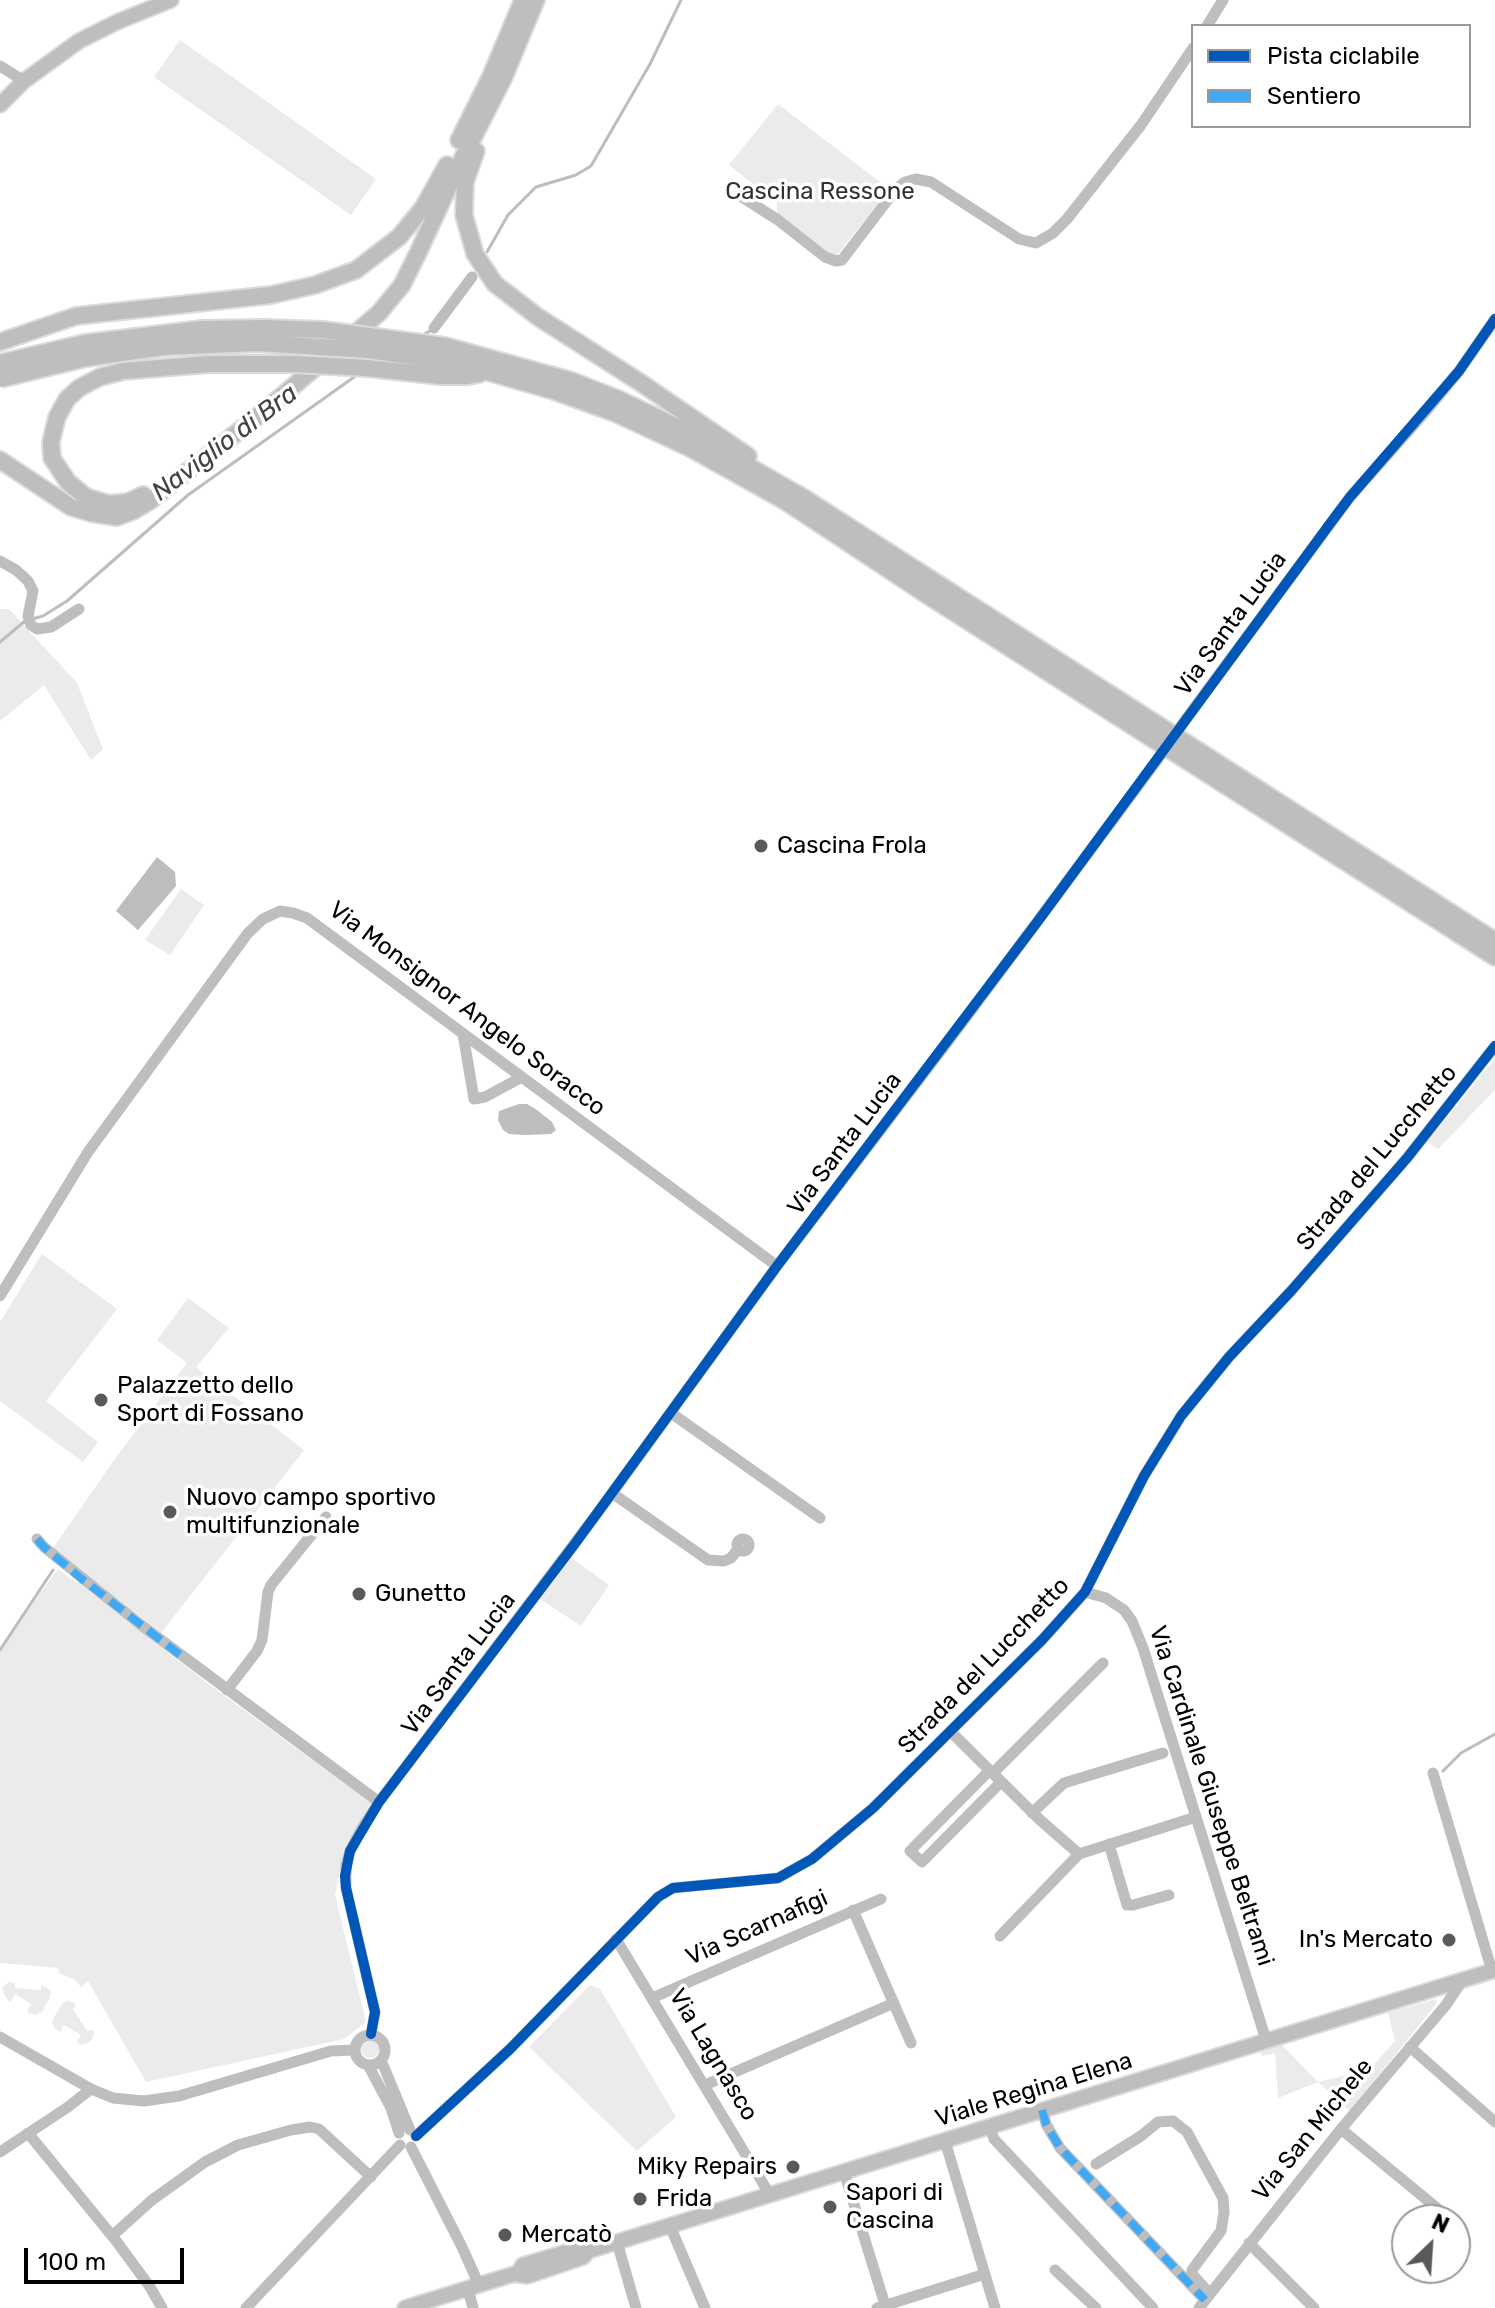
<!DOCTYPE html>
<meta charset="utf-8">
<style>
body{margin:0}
#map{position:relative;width:1495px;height:2308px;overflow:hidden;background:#fff;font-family:Rubik,sans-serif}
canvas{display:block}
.legend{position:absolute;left:1191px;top:24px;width:280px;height:104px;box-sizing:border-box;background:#fff;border:2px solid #999;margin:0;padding:10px 14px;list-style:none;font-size:24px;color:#000}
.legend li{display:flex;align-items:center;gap:16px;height:40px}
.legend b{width:40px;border:2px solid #999}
.north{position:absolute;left:1391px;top:2204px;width:80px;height:80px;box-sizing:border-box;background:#fff;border:2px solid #999;border-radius:50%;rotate:25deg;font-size:22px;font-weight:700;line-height:32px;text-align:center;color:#000}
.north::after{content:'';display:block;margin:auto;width:28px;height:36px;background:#595959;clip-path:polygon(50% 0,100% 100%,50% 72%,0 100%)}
.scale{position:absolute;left:24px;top:2248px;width:160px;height:36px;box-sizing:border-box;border:4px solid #000;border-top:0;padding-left:10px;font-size:24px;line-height:28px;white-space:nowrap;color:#000;-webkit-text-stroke:6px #fff;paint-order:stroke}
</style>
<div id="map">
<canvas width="1495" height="2308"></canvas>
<ul class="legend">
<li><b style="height:10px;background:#0057b8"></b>Pista ciclabile</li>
<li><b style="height:10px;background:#3fa9f5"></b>Sentiero</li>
</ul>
<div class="north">N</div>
<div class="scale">100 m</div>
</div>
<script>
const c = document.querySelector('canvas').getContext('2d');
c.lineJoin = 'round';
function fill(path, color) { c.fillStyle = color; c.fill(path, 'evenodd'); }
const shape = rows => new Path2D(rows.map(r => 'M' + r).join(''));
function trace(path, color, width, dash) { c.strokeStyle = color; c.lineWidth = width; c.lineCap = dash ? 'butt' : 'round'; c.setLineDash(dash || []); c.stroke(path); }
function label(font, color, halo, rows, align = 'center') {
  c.font = font + ' Rubik,sans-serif'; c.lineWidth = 7; c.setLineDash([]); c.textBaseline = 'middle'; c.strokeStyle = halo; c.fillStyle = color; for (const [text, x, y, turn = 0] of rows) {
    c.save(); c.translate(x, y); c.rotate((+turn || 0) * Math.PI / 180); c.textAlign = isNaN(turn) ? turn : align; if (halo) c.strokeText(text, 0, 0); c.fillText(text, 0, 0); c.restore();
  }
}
fill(shape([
 [180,40,376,179,351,215,154,77],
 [778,104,889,189,835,258,782,218,777,213,777,203,729,165],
 [0,609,9,609,77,683,103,749,91,760,44,685,0,721],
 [181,889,204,905,170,955,145,940],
 [1495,1059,1495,1090,1438,1149,1427,1142],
 [42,1254,117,1309,46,1401,98,1442,83,1462,0,1401,0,1322],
 [188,1298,229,1328,196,1367,304,1450,161,1633,53,1548,117,1456,187,1363,157,1340],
 [571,1558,609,1585,581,1626,540,1599],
 [58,1569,77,1583,79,1581,124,1619,206,1682,371,1803,344,1851,335,1895,366,2022,344,2039,146,2082,88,1981,81,1987,74,1979,60,1974,58,1968,0,1963,0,1648],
 [9,1982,15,1983,15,1988,41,1990,41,1985,49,1989,51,1993,49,1999,42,2012,35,2015,27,2012,31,2004,15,1994,11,2002,6,1998,2,1988],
 [590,1985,600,1989,676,2117,637,2151,529,2047],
 [1436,1999,1437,2003,1350,2111,1318,2082,1278,2098,1275,2053,1262,2056,1261,2052,1282,2045,1318,2082,1370,2069,1395,2041,1388,2013],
 [68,2001,74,2002,76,2005,73,2009,87,2031,93,2029,94,2035,91,2041,85,2044,80,2044,77,2042,81,2035,64,2025,60,2032,54,2028,52,2023,54,2017,63,2003],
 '361 2049a9 9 0 1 1 18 0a9 9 0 1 1-18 0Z'
]), '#ebebeb');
fill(shape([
 [157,857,175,872,176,886,138,930,116,911],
 [519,1104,527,1104,537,1110,552,1122,556,1130,551,1134,525,1135,509,1134,503,1130,498,1120,499,1111]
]), '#bdbdbd');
trace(shape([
 [487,252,508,215,536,187,576,175,591,166,650,64,681,0],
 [422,336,434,328],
 [32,619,43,616,67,601,188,495,357,375],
 [0,642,25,621],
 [0,1650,53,1570],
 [1443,1771,1461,1753,1495,1734]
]), '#bdbdbd', 3);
trace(shape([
 [434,328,472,277]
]), '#bdbdbd', 11);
const major = shape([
 [0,105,24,81,79,41,117,22,171,0],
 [518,2273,523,2265,580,2248,587,2252],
 [405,2308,514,2274,527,2276,583,2257,588,2251,1495,1970]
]);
const highway = shape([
 [488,83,523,0],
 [459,140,492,74],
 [476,151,465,182,464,215,475,254,495,284,538,317,641,383,748,456],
 [0,342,76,316,271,295,315,285,356,270,399,237,423,208,447,165],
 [445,346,572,381,618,399,692,434,804,498,1495,941],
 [443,361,488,372,554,391,615,413,690,448,785,501,927,595,1495,957],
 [440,376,468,376,479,374],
 [0,460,71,507,91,513,117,517,133,511,150,501,263,412,379,313,402,285,418,253,453,177,504,77,536,0],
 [143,495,128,502,109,504,86,497,68,482,52,458,51,442,57,417,67,399,79,388,100,377,123,371,209,364]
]);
trace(major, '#dbdbdb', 18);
trace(highway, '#dbdbdb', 20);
trace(shape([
 [1207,26,1223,0],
 [0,66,24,81],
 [739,195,778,220,825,257,836,261,842,260,896,189,905,182,916,179,931,182,1019,239,1036,243,1053,233,1067,219,1141,125,1193,48],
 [0,561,16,570,28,581,33,591,28,616,31,625,37,629,51,627,79,609],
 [1186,719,1350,497,1428,409,1459,371,1495,319],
 [463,1034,474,1099,485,1097,522,1077],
 [0,1296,88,1152,248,933,263,919,280,911,293,913,307,918,777,1266],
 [671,1413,820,1518],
 [612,1493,708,1560,724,1561,731,1558,738,1549],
 '737 1545a6 6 0 1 1 12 0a6 6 0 1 1-12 0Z',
 [37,1539,44,1547,141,1625,379,1802],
 [1085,1592,1106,1598,1124,1610,1132,1621,1143,1648,1266,2040],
 [227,1690,257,1651,262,1640,268,1592,271,1585,326,1517],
 [950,1731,1039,1819,1079,1854,1000,1936],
 [990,1770,910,1851,922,1862,1001,1782],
 [993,1773,1103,1663],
 [1433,1773,1492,1971],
 [1032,1813,1064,1783,1163,1753],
 [1109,1844,1127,1905,1133,1905,1169,1895],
 [1079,1854,1196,1817],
 [853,1910,911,2043],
 [616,1939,770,2195],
 [652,1998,881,1899],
 [371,2034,375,2012,346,1888,346,1865,350,1851,361,1830,379,1802,599,1511,777,1266,959,1027,1155,763],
 '355 2050a15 15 0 1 1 30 0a15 15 0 1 1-30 0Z',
 [0,2037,91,2089,113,2098,144,2101,179,2096,331,2051,354,2050],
 [1410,2047,1495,2122],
 [381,2060,410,2130],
 [368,2065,391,2108,399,2133],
 [705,2085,894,2003],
 [1042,2110,1046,2124,1060,2148,1205,2300],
 [990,2127,994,2139,1153,2308],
 [1341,2129,1449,2218],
 [28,2133,117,2242,150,2287,162,2308],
 [416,2136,510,2049,658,1897,673,1888,778,1878,812,1859,873,1808,1042,1640,1085,1592,1144,1476,1181,1416,1229,1357,1291,1291,1407,1158,1495,1046],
 [945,2141,995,2308],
 [411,2147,462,2247,479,2285],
 [0,2152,68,2107,91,2089],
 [1096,2164,1141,2136,1158,2122,1173,2121,1187,2132,1223,2198,1224,2212,1221,2231,1192,2270,1192,2274,1210,2294],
 [844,2172,886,2308],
 [670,2226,705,2308],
 [112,2236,152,2200,205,2162,238,2145,291,2130,310,2127,319,2129,371,2177],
 [617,2242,636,2308],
 [1249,2243,1314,2308],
 [1055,2270,1096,2308],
 [468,2289,473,2308],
 [246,2308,400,2145],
 [877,2308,985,2274],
 [1199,2308,1341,2129,1446,2005,1458,1987,1459,1980]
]), '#bebebe', 11);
trace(major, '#bebebe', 14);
trace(highway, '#bebebe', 16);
const highwayBridge = shape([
 [0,363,85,343,202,329,265,328,323,330,445,346],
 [209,364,293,364,367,368,440,376],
 [0,379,86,358,163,347,257,343,368,350,443,361]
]);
trace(highwayBridge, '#dbdbdb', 20, []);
trace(shape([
 [1155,763,1186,719]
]), '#bebebe', 11);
trace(highwayBridge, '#bebebe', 16);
trace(shape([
 [37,1539,44,1547,82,1579,184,1658],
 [1042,2110,1046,2124,1060,2148,1205,2300]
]), '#3fa9f5', 8, [16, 8]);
trace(shape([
 [371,2034,375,2012,346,1888,345,1876,350,1851,379,1802,574,1545,777,1266,1038,921,1332,521,1350,497,1459,371,1495,319],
 [416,2136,510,2049,658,1897,673,1888,778,1878,812,1859,873,1808,1042,1640,1085,1592,1144,1476,1181,1416,1229,1357,1291,1291,1407,1158,1495,1046]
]), '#0057b8', 10);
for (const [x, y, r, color] of [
 [761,846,8,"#595959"],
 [101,1400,8,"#595959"],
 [170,1512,8,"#595959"],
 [359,1594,8,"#595959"],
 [1449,1940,8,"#595959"],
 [793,2167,8,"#595959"],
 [640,2199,8,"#595959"],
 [830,2207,8,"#595959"],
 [505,2235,8,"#595959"]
]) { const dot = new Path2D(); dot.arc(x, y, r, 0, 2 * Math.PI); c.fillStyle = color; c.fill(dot); trace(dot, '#fff', 3); }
label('24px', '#313131', '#fff', [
 ["Cascina Ressone",820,192]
]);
label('24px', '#000', '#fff', [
 ["Via Santa Lucia",1231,624,-54],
 ["Via Monsignor Angelo Soracco",467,1009,37],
 ["Via Santa Lucia",845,1144,-53],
 ["Strada del Lucchetto",1377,1158,-50],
 ["Via Santa Lucia",459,1664,-53],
 ["Strada del Lucchetto",984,1666,-46],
 ["Via Cardinale Giuseppe Beltrami",1211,1796,72],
 ["Via Scarnafigi",757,1928,-24],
 ["Via Lagnasco",713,2055,59],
 ["Viale Regina Elena",1034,2090,-17],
 ["Via San Michele",1313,2130,-51]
]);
label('24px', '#000', '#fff', [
 ["Cascina Frola",777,846],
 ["Palazzetto dello",117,1386],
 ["Sport di Fossano",117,1414],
 ["Nuovo campo sportivo",186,1498],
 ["multifunzionale",186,1526],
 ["Gunetto",375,1594],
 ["In's Mercato",1433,1940,"right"],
 ["Miky Repairs",777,2167,"right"],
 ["Sapori di",846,2193],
 ["Cascina",846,2221],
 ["Frida",656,2199],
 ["Mercatò",521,2235]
], 'left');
label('italic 26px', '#424242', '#fff', [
 ["Naviglio di Bra",225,443,-37]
]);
</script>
